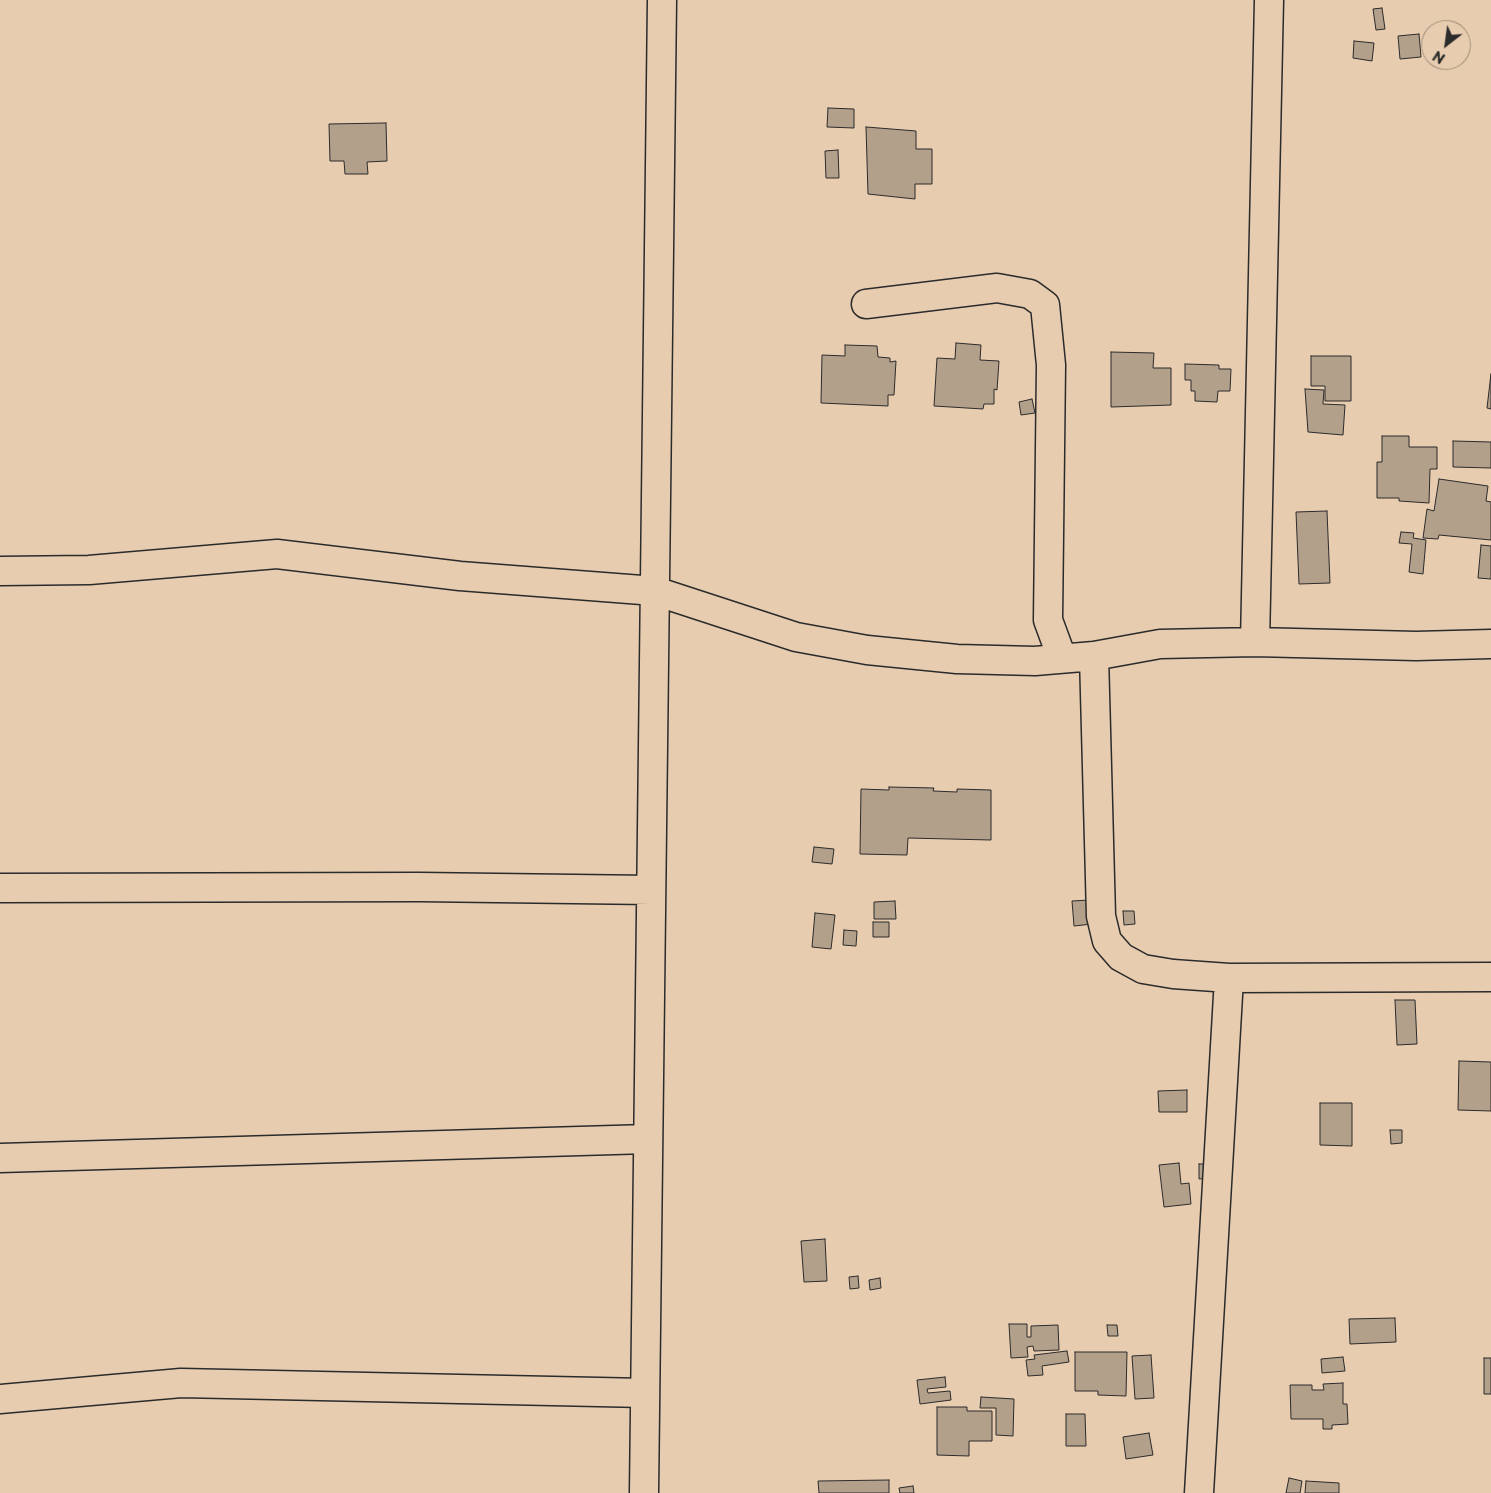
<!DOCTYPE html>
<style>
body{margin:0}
#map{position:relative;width:1491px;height:1493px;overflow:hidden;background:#e8ccaf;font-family:"Playpen Sans",sans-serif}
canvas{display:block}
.north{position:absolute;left:1421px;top:20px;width:50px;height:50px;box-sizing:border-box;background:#e8ccaf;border:1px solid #9c8c7a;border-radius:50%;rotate:210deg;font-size:14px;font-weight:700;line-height:20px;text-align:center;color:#2b2b2b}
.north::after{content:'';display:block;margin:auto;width:18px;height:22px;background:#2b2b2b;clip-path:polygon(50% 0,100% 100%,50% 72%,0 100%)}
</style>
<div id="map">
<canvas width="1491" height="1493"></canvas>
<div class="north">N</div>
</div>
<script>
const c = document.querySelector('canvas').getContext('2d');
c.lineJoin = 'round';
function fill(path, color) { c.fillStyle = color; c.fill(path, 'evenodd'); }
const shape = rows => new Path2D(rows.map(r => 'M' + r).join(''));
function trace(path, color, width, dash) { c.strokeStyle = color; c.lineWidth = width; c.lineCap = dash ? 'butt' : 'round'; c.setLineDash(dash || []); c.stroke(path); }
const building = shape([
 [1382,8,1385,29,1376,30,1373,9,1382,8],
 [1419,34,1421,57,1400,59,1398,36,1419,34],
 [1354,41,1374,43,1372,61,1353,58,1354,41],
 [828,108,854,109,854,128,827,127,828,108],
 [386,123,387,161,367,162,368,174,345,174,344,161,330,161,329,124,386,123],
 [866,127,916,131,916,149,932,149,932,184,915,184,915,199,868,194,866,127],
 [838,150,839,178,826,178,825,151,838,150],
 [956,343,981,345,980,360,999,361,997,390,994,389,994,404,984,404,983,409,934,406,937,358,955,359,956,343],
 [845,345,877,346,878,357,890,358,890,362,896,361,894,395,888,395,888,406,821,403,822,355,845,356,845,345],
 [1111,352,1154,353,1153,368,1171,368,1171,405,1111,407,1111,352],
 [1311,356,1351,356,1351,401,1325,401,1325,386,1311,386,1311,356],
 [1185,364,1219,365,1219,369,1231,369,1230,391,1218,391,1217,402,1195,401,1195,391,1191,391,1191,380,1185,380,1185,364],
 [1491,374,1491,409,1487,408,1491,374],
 [1305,389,1324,390,1323,404,1345,405,1343,435,1308,432,1305,389],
 [1032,399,1035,413,1021,415,1019,402,1032,399],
 [1382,436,1409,436,1409,447,1437,447,1437,469,1430,469,1429,503,1399,501,1399,498,1377,498,1377,462,1382,462,1382,436],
 [1453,441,1491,442,1491,468,1453,467,1453,441],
 [1439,479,1488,486,1486,501,1491,502,1491,540,1439,535,1438,539,1423,538,1427,509,1434,511,1439,479],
 [1327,511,1330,583,1299,584,1296,512,1327,511],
 [1401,532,1414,533,1413,538,1426,540,1423,574,1409,572,1412,544,1399,543,1401,532],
 [1481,545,1491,546,1491,579,1478,578,1481,545],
 [889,787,934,788,933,791,957,792,957,789,991,790,991,840,908,838,907,855,860,854,861,789,889,790,889,787],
 [814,847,834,849,832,864,812,862,814,847],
 [1090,900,1092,924,1074,926,1072,901,1090,900],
 [895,901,896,919,874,919,874,902,895,901],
 [1123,911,1134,911,1135,924,1124,925,1123,911],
 [815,913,835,915,831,949,812,947,815,913],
 [873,922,889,922,889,937,873,937,873,922],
 [844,930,857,931,856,946,843,945,844,930],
 [1395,1000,1415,1000,1417,1044,1397,1045,1395,1000],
 [1459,1061,1491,1062,1491,1111,1458,1110,1459,1061],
 [1187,1090,1187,1112,1159,1112,1158,1091,1187,1090],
 [1320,1103,1352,1103,1352,1146,1320,1145,1320,1103],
 [1390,1130,1402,1130,1402,1143,1391,1144,1390,1130],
 [1179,1163,1181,1184,1189,1183,1191,1204,1164,1207,1159,1165,1179,1163],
 [1199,1164,1213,1164,1213,1178,1199,1179,1199,1164],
 [825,1239,827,1281,804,1282,801,1241,825,1239],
 [858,1276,859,1288,850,1289,849,1277,858,1276],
 [880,1278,881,1288,870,1290,869,1280,880,1278],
 [1395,1318,1396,1342,1350,1344,1349,1319,1395,1318],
 [1009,1324,1027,1324,1027,1337,1031,1337,1031,1326,1058,1325,1059,1350,1034,1351,1033,1346,1027,1347,1028,1357,1011,1358,1009,1324],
 [1107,1325,1117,1325,1118,1336,1108,1336,1107,1325],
 [1067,1351,1069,1362,1042,1366,1043,1375,1028,1376,1026,1360,1035,1359,1034,1355,1067,1351],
 [1075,1352,1127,1352,1126,1396,1098,1395,1098,1391,1075,1391,1075,1352],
 [1151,1355,1154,1398,1135,1399,1132,1356,1151,1355],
 [1343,1357,1345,1371,1322,1373,1321,1359,1343,1357],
 [1484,1358,1491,1358,1491,1394,1484,1394,1484,1358],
 [945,1377,946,1387,927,1389,928,1393,950,1391,951,1400,920,1404,917,1380,945,1377],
 [1343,1383,1343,1404,1347,1404,1348,1424,1332,1425,1332,1429,1323,1429,1323,1419,1291,1419,1290,1385,1312,1385,1312,1390,1324,1390,1323,1384,1343,1383],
 [981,1397,1014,1399,1013,1436,996,1435,996,1408,980,1408,981,1397],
 [937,1407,967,1407,967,1411,992,1411,992,1441,969,1441,969,1456,937,1455,937,1407],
 [1066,1414,1085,1414,1086,1446,1066,1446,1066,1414],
 [1149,1433,1153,1455,1126,1459,1123,1437,1149,1433],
 [1289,1478,1302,1481,1300,1493,1286,1493,1289,1478],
 [889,1480,889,1493,819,1493,818,1481,889,1480],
 [1306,1481,1339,1483,1339,1493,1305,1493,1306,1481],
 [913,1486,914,1493,900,1493,899,1488,913,1486]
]);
fill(building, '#b3a08b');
trace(building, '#2b2b2b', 1);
const minor = shape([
 [866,304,997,288,1030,294,1045,305,1051,365,1048,620,1062,658],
 [0,571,89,570,277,554,460,576,655,591,796,637,867,650,957,659,1035,661,1094,656,1160,644,1255,642,1416,646,1491,644],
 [1255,642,1269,0],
 [1094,656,1101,916,1107,941,1121,957,1143,969,1173,974,1229,978,1491,977],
 [0,888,419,887,651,890],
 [0,1158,648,1139],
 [0,1399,181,1383,645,1393],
 [644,1493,662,0],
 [1199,1493,1229,978]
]);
trace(minor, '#2b2b2b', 31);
trace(minor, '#e8ccaf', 28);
</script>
